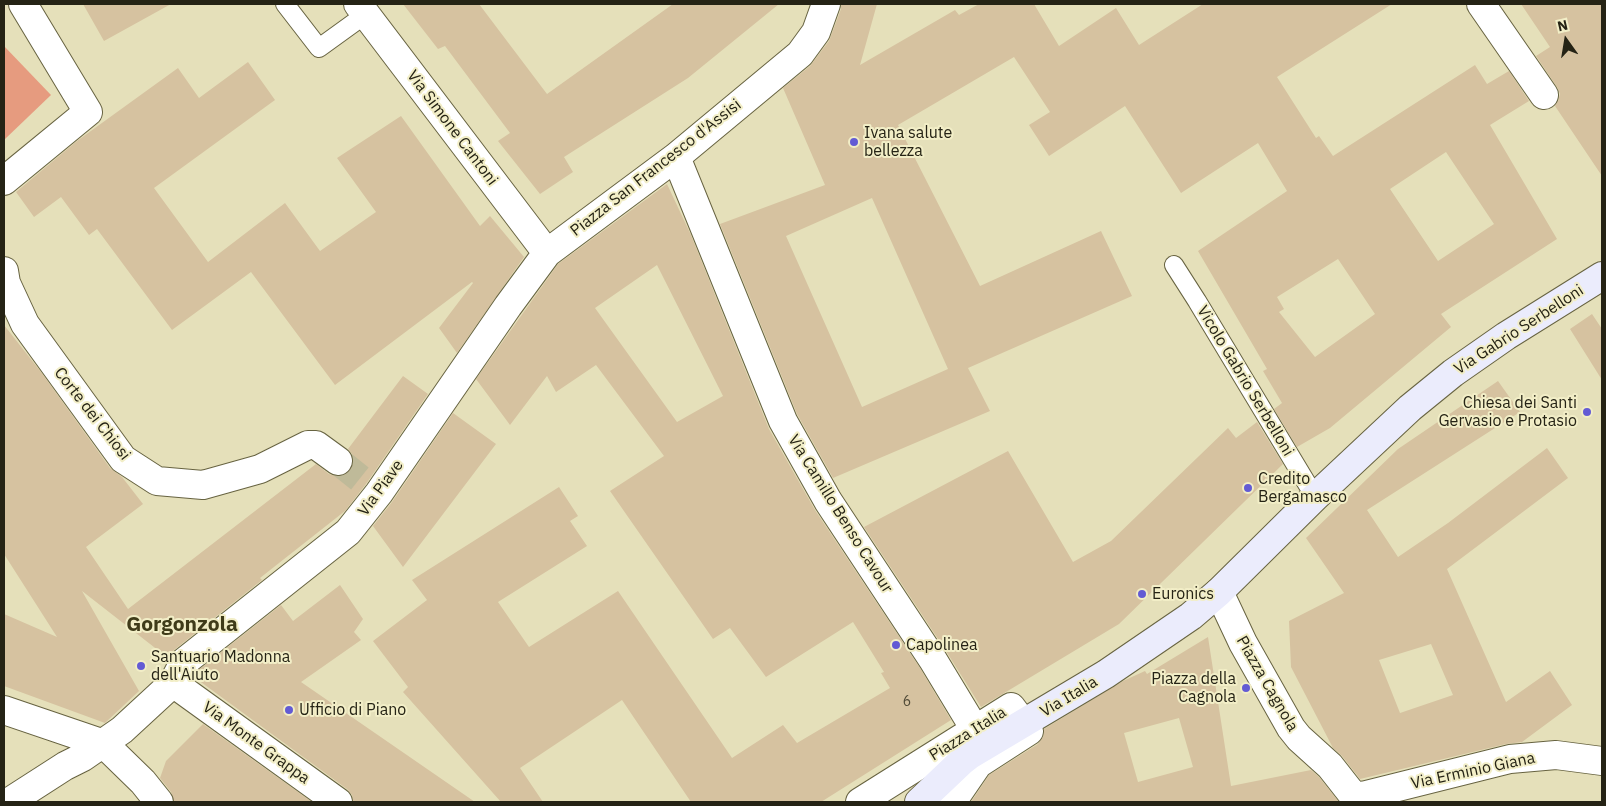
<!DOCTYPE html>
<style>
body{margin:0}
#map{position:relative;width:1606px;height:806px;overflow:hidden;background:#e5e0ba;font-family:"IBM Plex Sans",sans-serif}
canvas{display:block}
.frame{position:absolute;inset:0;border:5px solid #252315;pointer-events:none}
.north{position:absolute;left:1541px;top:15px;width:50px;height:50px;-webkit-text-stroke:4px #f2eec7;paint-order:stroke;rotate:347deg;font-size:14px;font-weight:700;line-height:20px;text-align:center;color:#252315}
.north::after{content:'';display:block;margin:auto;width:18px;height:22px;background:#252315;clip-path:polygon(50% 0,100% 100%,50% 72%,0 100%)}
</style>
<div id="map">
<canvas width="1606" height="806"></canvas>
<div class="frame"></div>
<div class="north">N</div>
</div>
<script>
const c = document.querySelector('canvas').getContext('2d');
c.lineJoin = 'round';
function fill(path, color) { c.fillStyle = color; c.fill(path, 'evenodd'); }
const shape = rows => new Path2D(rows.map(r => 'M' + r).join(''));
function trace(path, color, width, dash) { c.strokeStyle = color; c.lineWidth = width; c.lineCap = dash ? 'butt' : 'round'; c.setLineDash(dash || []); c.stroke(path); }
function label(font, color, halo, rows, align = 'center') {
  c.font = font + ' "IBM Plex Sans",sans-serif'; c.lineWidth = 4; c.setLineDash([]); c.textBaseline = 'middle'; c.strokeStyle = halo; c.fillStyle = color; for (const [text, x, y, turn = 0] of rows) {
    c.save(); c.translate(x, y); c.rotate((+turn || 0) * Math.PI / 180); c.textAlign = isNaN(turn) ? turn : align; if (halo) c.strokeText(text, 0, 0); c.fillText(text, 0, 0); c.restore();
  }
}
fill(shape([
 [4,46,51,95,4,140]
]), '#e69b7f');
fill(shape([
 [83,4,171,4,104,41],
 [403,4,479,4,547,94,673,4,779,4,688,78,564,157,573,172,540,194,498,141,510,133,445,46,438,49],
 [841,4,877,4,860,65,955,10,959,15,979,4,1034,4,1059,46,1116,8,1139,45,1203,4,1392,4,1277,77,1316,138,1319,136,1333,156,1475,65,1487,84,1509,71,1529,101,1490,125,1557,239,1441,314,1451,327,1330,428,1297,447,1274,409,1282,403,1263,371,1267,369,1198,251,1287,191,1258,143,1181,193,1125,106,1049,156,1029,125,1050,112,1014,57,898,125,980,286,1101,231,1132,296,968,368,990,411,833,478,797,414,720,224,825,185,783,88,810,66,829,41,841,9],
 [1446,152,1494,224,1438,261,1390,189],
 [872,198,948,369,862,407,786,236],
 [1338,259,1375,314,1315,357,1279,312,1284,309,1277,297],
 [1521,4,1602,4,1602,176,1555,106,1558,101,1560,94,1557,87,1536,56,1550,47],
 [248,62,275,100,154,188,208,262,285,203,320,251,376,212,337,158,401,116,480,226,490,216,524,257,457,353,439,328,473,283,472,282,335,385,251,272,172,330,97,229,89,235,61,197,34,217,16,192,77,141,178,68,199,98],
 [667,184,691,235,769,429,815,510,920,668,951,720,821,802,691,802,622,700,520,768,543,802,501,802,403,692,408,687,373,641,427,600,412,580,559,487,578,516,570,521,587,546,498,602,529,647,618,591,732,758,783,725,797,743,890,688,881,673,884,672,853,622,766,677,730,628,713,639,610,491,664,456,596,365,556,392,547,376,510,425,476,379,558,264],
 [657,265,723,396,677,422,595,308],
 [1592,314,1602,329,1602,380,1570,329],
 [4,325,41,372,110,468,122,477,143,504,86,547,128,609,316,464,329,474,336,476,344,475,350,471,354,462,352,454,348,449,403,376,428,394,366,484,345,511,260,578,262,580,174,650,168,658,82,591,139,691,105,723,4,686,4,614,57,637,4,554],
 [1498,381,1520,412,1367,510,1398,557,1448,523,1547,448,1568,478,1447,569,1506,702,1550,671,1572,705,1522,742,1506,744,1360,779,1342,756,1333,748,1291,667,1289,621,1344,593,1306,538,1398,449],
 [1431,644,1453,695,1400,713,1379,660],
 [453,413,496,444,403,567,373,526,392,502],
 [1257,422,1283,464,1119,624,981,707,946,651,864,527,1008,451,1073,562,1111,541,1228,428,1236,438],
 [340,585,363,619,354,632,361,640,301,682,475,802,353,802,352,795,347,789,194,677,196,672,281,605,293,621],
 [1208,637,1231,786,1311,770,1319,777,1339,802,971,802,989,775,1038,744,1043,737,1044,729,1123,681,1145,671,1147,674],
 [1179,718,1193,767,1138,782,1124,733],
 [203,724,312,802,174,802,171,792,160,778,166,761]
]), '#d6c2a0');
trace(shape([
 [338,461,363,481]
]), '#bfba99', 28, [28, 14]);
const lane = shape([
 [285,4,319,48,366,14],
 [1174,265,1197,301,1315,497]
]);
const street = shape([
 [358,4,547,253],
 [1481,4,1544,95],
 [676,157,783,421,828,501,933,660,985,746],
 [4,181,88,112,23,4],
 [4,271,6,283,25,324,123,459,157,481,203,485,260,469,308,445,316,445,338,461],
 [1219,592,1243,643,1291,728,1299,738,1330,766,1352,794,1359,796,1366,795,1510,759,1556,755,1602,761],
 [173,683,338,802],
 [4,710,104,744,143,782,159,802],
 [9,802,65,766,83,757,122,730,173,683,184,662,348,532,379,493,508,306,547,253,676,157,800,54,816,32,826,4],
 [860,802,1011,707,1029,731,978,764,952,802]
]);
const secondary = shape([
 [919,802,961,762,970,755,1106,674,1191,616,1219,592,1315,497,1410,408,1453,373,1506,336,1602,276]
]);
trace(lane, '#676341', 20);
trace(street, '#676341', 30);
trace(secondary, '#676341', 30);
trace(lane, '#fff', 18);
trace(street, '#fff', 28);
trace(secondary, '#ebecfc', 28);
for (const [x, y, r, color] of [
 [854,142,5,"#635bd4"],
 [1587,412,5,"#635bd4"],
 [1248,488,5,"#635bd4"],
 [1142,594,5,"#635bd4"],
 [896,645,5,"#635bd4"],
 [141,666,5,"#635bd4"],
 [1246,688,5,"#635bd4"],
 [289,710,5,"#635bd4"]
]) { const dot = new Path2D(); dot.arc(x, y, r, 0, 2 * Math.PI); c.fillStyle = color; c.fill(dot); trace(dot, '#f2eec7', 2); }
label('14px', '#514b38', null, [
 ["6",907,702]
]);
label('16px', '#252315', '#f2eec7', [
 ["Via Simone Cantoni",452,128,53],
 ["Piazza San Francesco d'Assisi",656,168,-38],
 ["Via Gabrio Serbelloni",1519,330,-33],
 ["Vicolo Gabrio Serbelloni",1245,381,59],
 ["Corte dei Chiosi",92,414,52],
 ["Via Piave",381,488,-54],
 ["Via Camillo Benso Cavour",840,514,58],
 ["Piazza Cagnola",1267,684,60],
 ["Via Italia",1069,697,-31],
 ["Piazza Italia",968,734,-32],
 ["Via Monte Grappa",256,743,36],
 ["Via Erminio Giana",1473,771,-12]
]);
label('16px', '#252315', '#f2eec7', [
 ["Ivana salute",864,133],
 ["bellezza",864,151],
 ["Chiesa dei Santi",1577,403,"right"],
 ["Gervasio e Protasio",1577,421,"right"],
 ["Credito",1258,479],
 ["Bergamasco",1258,497],
 ["Euronics",1152,594],
 ["Capolinea",906,645],
 ["Santuario Madonna",151,657],
 ["dell'Aiuto",151,675],
 ["Piazza della",1236,679,"right"],
 ["Cagnola",1236,697,"right"],
 ["Ufficio di Piano",299,710]
], 'left');
label('bold 21px', '#3f3b19', '#f2eec7', [
 ["Gorgonzola",182,625]
]);
</script>
